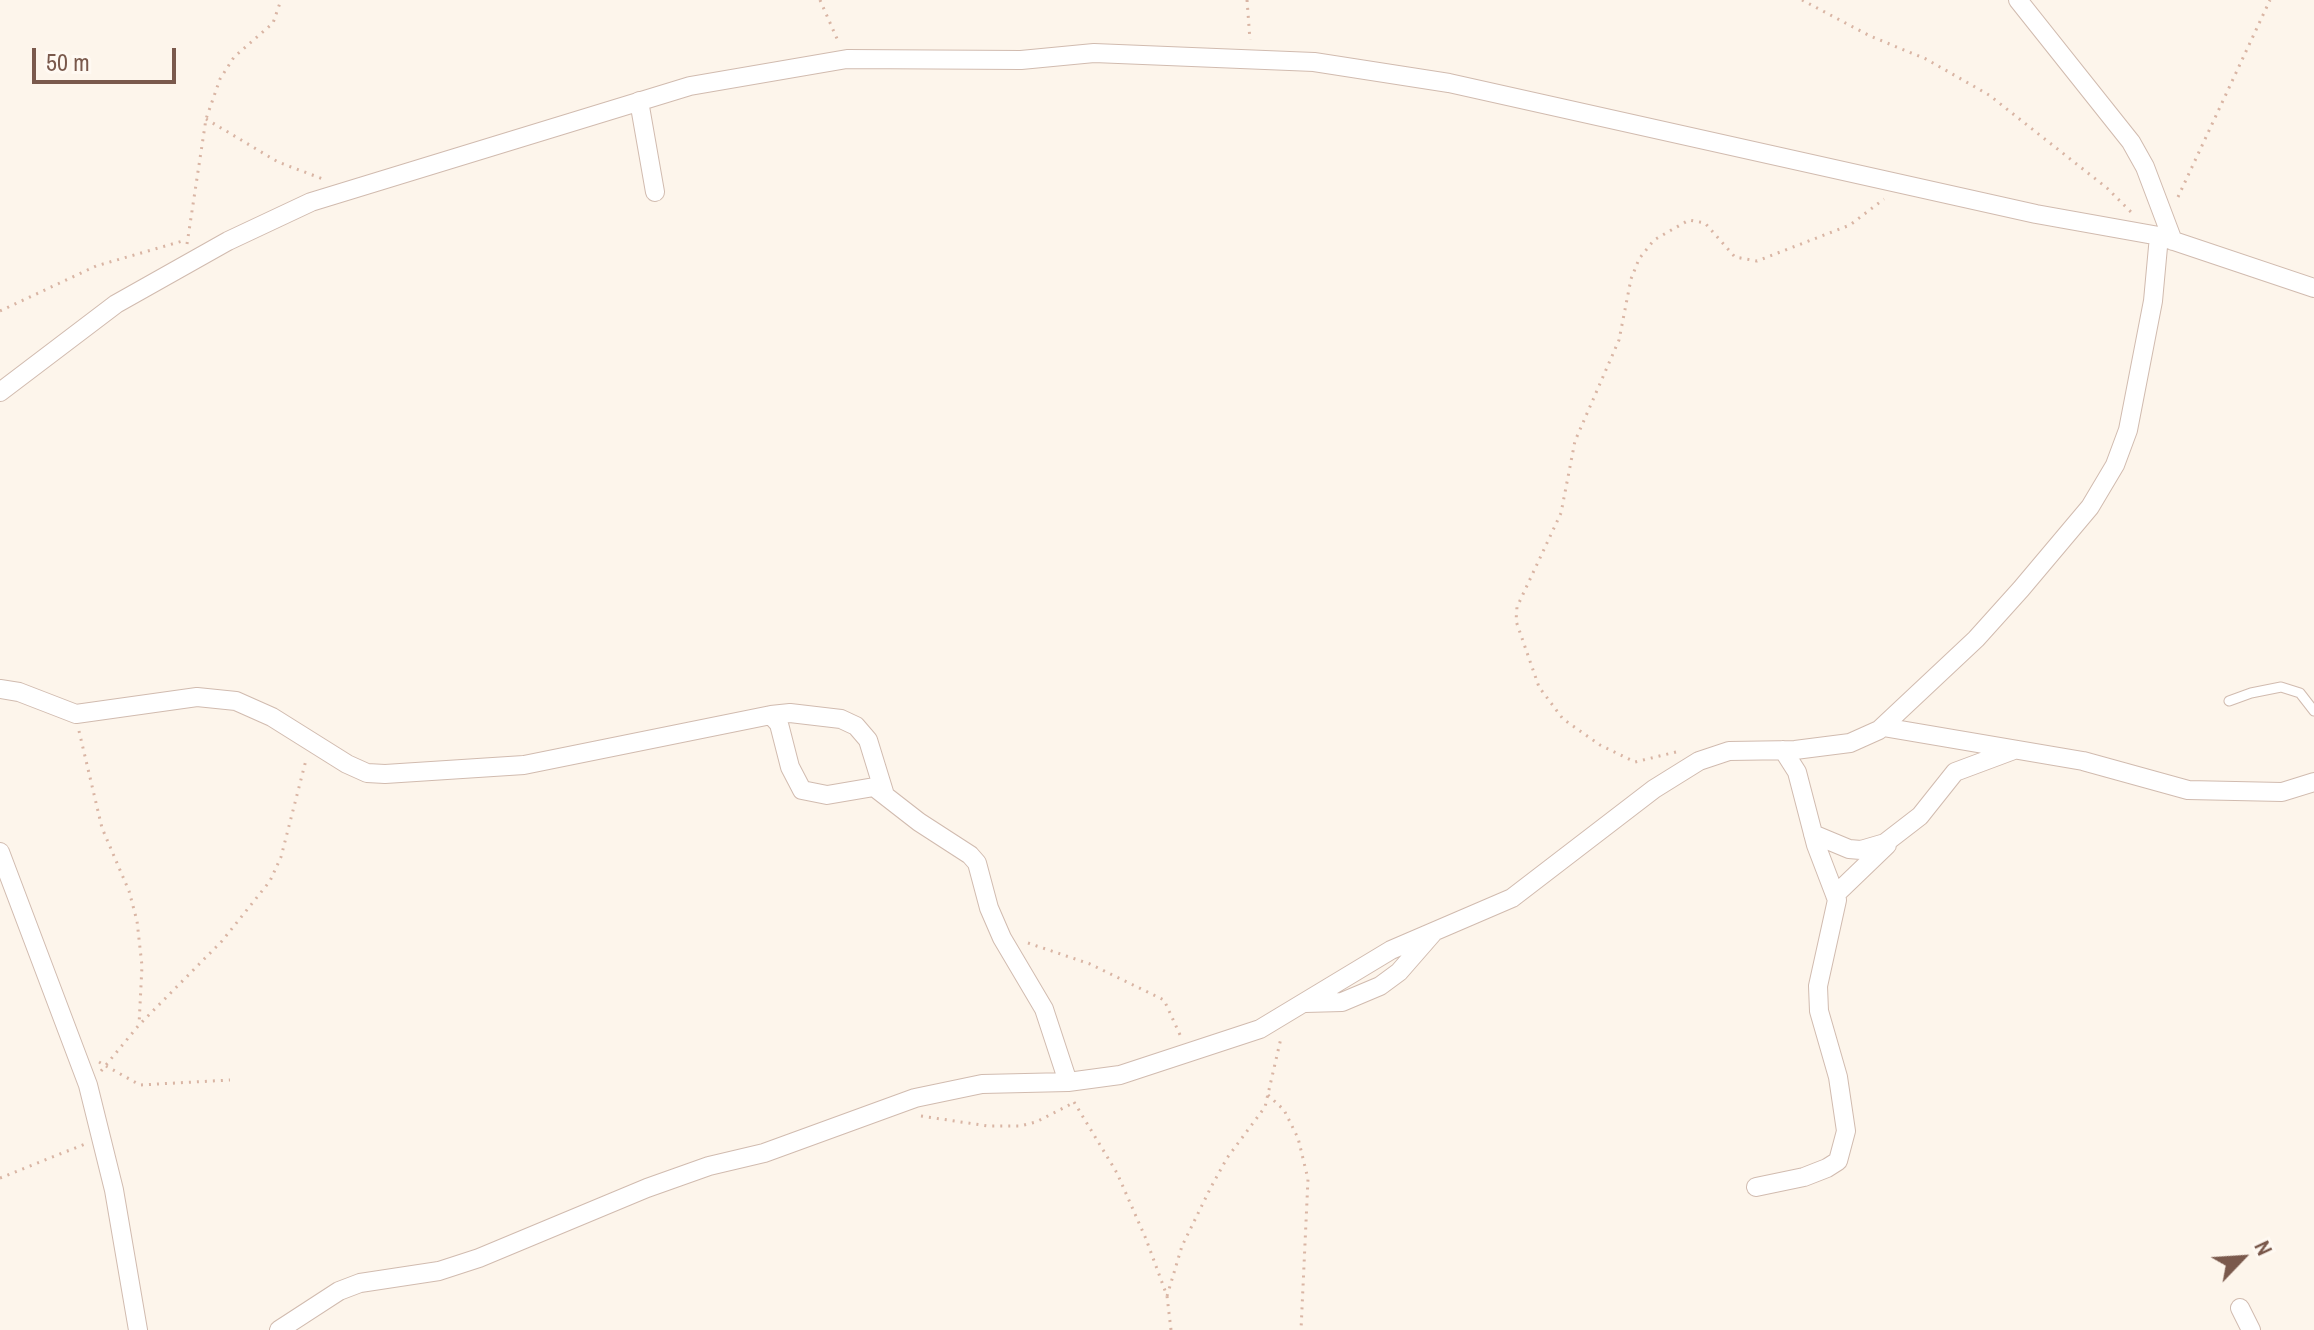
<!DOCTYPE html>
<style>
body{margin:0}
#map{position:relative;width:2314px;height:1330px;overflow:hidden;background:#fdf5eb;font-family:"Archivo Narrow",sans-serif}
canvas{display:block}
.north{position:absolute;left:2202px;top:1218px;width:80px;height:80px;-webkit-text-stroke:6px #fff9f2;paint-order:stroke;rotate:65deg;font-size:22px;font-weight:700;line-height:32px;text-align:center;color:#7a594c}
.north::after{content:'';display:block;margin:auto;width:28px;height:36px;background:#7a594c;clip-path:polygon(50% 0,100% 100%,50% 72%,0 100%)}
.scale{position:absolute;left:32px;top:48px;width:144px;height:36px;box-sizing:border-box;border:4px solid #7a594c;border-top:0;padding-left:10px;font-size:24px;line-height:28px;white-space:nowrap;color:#7a594c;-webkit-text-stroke:6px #fff9f2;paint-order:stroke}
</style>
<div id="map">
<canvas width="2314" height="1330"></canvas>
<div class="north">N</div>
<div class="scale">50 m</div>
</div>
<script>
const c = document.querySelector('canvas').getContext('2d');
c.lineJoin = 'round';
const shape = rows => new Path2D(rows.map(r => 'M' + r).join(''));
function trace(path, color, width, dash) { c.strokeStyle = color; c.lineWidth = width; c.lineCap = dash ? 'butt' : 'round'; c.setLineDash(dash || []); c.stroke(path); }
const lane = shape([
 [2229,701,2251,693,2281,687,2300,693,2314,711]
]);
const street = shape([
 [2018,0,2131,142,2145,167,2173,241],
 [639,101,655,192],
 [0,392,116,304,228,241,311,202,690,86,847,59,1021,60,1094,53,1314,62,1449,83,2036,214,2159,236,2314,288],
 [0,689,19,692,76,714,197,697,236,701,272,717,347,764,367,773,385,774,524,765,771,715,790,713,841,719,856,726,868,740,884,792],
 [771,715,779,724,790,767,802,790,827,795,874,787,919,822,970,855,977,863,989,908,1002,938,1044,1009,1068,1082],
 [1883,727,2083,761,2188,790,2282,792,2314,782],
 [1813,834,1849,849,1861,850,1885,843,1920,816,1955,772,2014,750],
 [0,852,88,1085,114,1190,138,1330],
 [1835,895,1887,845],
 [1305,1003,1342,1002,1380,986,1399,972,1433,933],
 [1756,1187,1804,1177,1827,1168,1838,1161,1846,1131,1838,1077,1819,1011,1818,986,1837,900,1816,845,1797,772,1783,750],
 [2240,1308,2251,1330],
 [279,1330,339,1291,360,1283,439,1271,479,1258,647,1188,709,1166,764,1153,915,1098,982,1084,1068,1082,1120,1075,1260,1029,1391,950,1512,898,1654,789,1699,761,1729,751,1795,750,1850,743,1879,730,1976,639,2021,589,2090,507,2115,465,2128,430,2153,301,2159,236]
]);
trace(lane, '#d1bbaf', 11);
trace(street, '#d1bbaf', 20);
trace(shape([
 [820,0,838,41],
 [1247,0,1250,40],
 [1802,0,1870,36,1926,59,1989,95,2107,188,2132,213],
 [206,119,278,162,323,179],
 [2178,197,2270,0],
 [187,244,206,119,220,79,234,57,273,23,281,0],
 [0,311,96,266,186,240],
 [79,731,102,828,129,891,137,921,142,966,139,1025],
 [1676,752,1635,762,1600,745,1563,719,1539,687,1516,621,1517,607,1561,513,1575,441,1619,340,1631,279,1639,259,1654,240,1689,220,1705,223,1735,257,1757,261,1850,225,1884,199],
 [1028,943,1090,964,1164,1000,1181,1037],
 [99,1062,140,1085,230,1080],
 [101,1071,139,1025,222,941,270,881,281,857,306,760],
 [1268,1095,1284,1110,1298,1138,1308,1179,1301,1330],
 [1074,1102,1117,1173,1146,1239,1167,1296,1171,1330],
 [921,1116,988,1126,1020,1126,1036,1122,1075,1102],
 [0,1178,85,1144],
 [1167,1296,1182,1246,1211,1187,1227,1158,1265,1107,1281,1038]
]), '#d9b5a4', 3, [2, 6]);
trace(lane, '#fff', 9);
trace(street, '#fff', 18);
</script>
